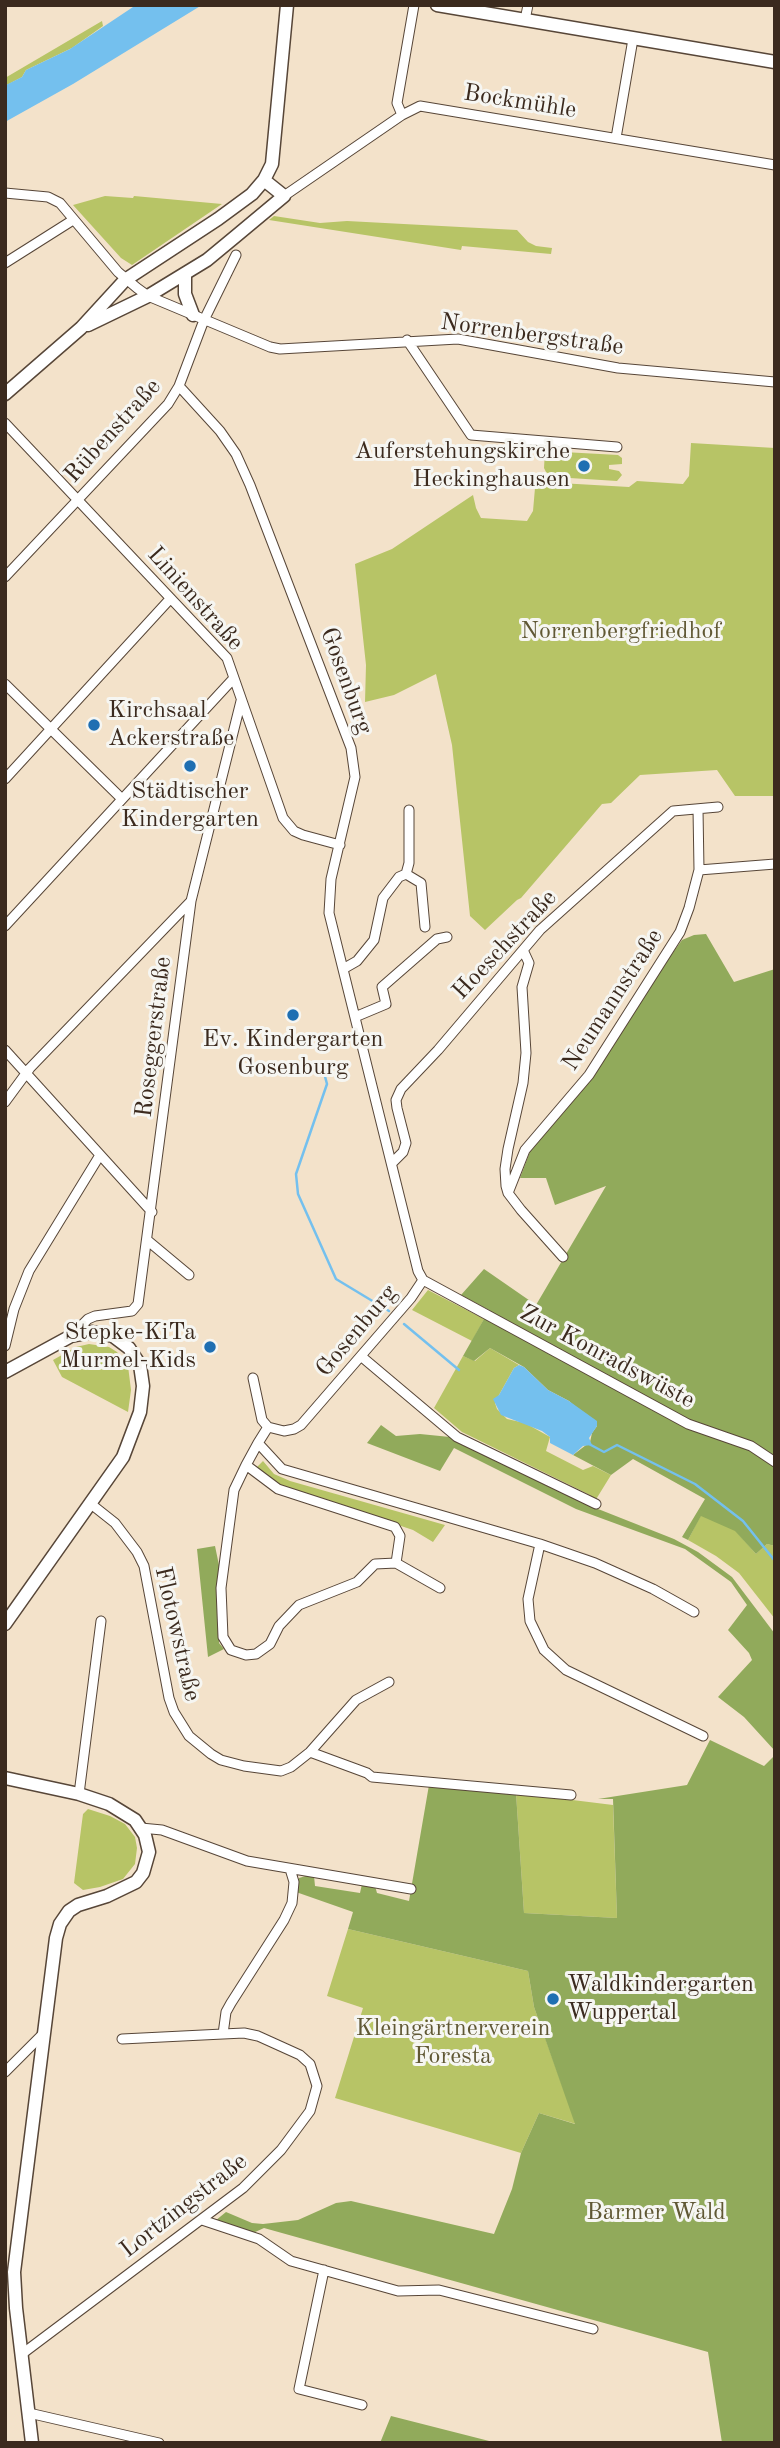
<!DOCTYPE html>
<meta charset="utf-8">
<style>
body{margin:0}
#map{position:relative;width:780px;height:2448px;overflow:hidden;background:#f3e2ca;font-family:"Old Standard TT",serif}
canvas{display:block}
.frame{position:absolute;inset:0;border:7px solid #3b2a1e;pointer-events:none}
</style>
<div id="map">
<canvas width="780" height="2448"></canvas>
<div class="frame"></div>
</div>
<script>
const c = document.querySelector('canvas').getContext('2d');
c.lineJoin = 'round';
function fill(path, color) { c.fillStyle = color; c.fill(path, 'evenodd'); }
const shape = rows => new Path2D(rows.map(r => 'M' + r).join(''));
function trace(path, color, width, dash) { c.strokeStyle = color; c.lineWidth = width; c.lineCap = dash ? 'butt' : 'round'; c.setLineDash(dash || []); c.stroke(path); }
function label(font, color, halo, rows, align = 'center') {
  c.font = font + ' "Old Standard TT",serif'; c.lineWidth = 6; c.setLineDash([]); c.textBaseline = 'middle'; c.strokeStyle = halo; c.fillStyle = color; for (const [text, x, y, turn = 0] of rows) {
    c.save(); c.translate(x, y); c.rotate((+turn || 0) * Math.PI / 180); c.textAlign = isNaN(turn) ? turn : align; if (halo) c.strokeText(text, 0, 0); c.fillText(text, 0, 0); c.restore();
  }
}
fill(shape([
 [102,21,103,26,72,48,26,70,22,77,5,86,5,78],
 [105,196,133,198,134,196,222,204,132,265,121,258,73,205],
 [274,216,320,223,347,221,517,230,528,242,536,246,552,248,551,254,462,246,461,250,269,220],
 [691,443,775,448,775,796,735,796,717,770,640,775,611,803,602,804,521,898,517,900,485,930,470,916,452,745,436,674,394,695,365,702,366,665,355,564,392,549,473,495,476,508,481,518,527,521,533,511,535,488,542,482,629,487,637,481,683,484,689,476],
 [545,451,618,455,622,458,622,464,609,465,609,469,619,471,622,475,617,481,554,477,546,472,544,468],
 [428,1290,484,1319,472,1341,412,1310],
 [89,1344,109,1347,117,1352,128,1366,131,1390,128,1412,62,1377,53,1360,76,1347],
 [490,1348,519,1365,514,1368,499,1395,495,1403,497,1409,507,1419,525,1423,550,1437,546,1451,583,1470,593,1466,611,1475,595,1501,590,1495,462,1432,434,1408,463,1356,475,1361],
 [263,1461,274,1474,290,1481,445,1525,433,1542,413,1530,276,1484,257,1467],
 [701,1515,735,1530,756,1554,767,1544,775,1546,775,1619,739,1573,716,1556,688,1540],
 [516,1793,613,1805,617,1918,524,1913],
 [88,1809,110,1816,125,1824,135,1837,137,1848,135,1864,123,1879,100,1887,83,1890,74,1883,83,1814],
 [348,1929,528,1971,534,2007,576,2124,539,2113,521,2153,335,2098,363,2008,327,1996]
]), '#b7c466');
fill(shape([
 [706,934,734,982,775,969,775,1546,767,1544,756,1554,735,1531,701,1516,688,1540,682,1537,705,1499,633,1459,611,1475,573,1455,590,1442,592,1433,597,1426,569,1401,548,1390,524,1367,490,1348,474,1361,463,1356,489,1310,461,1295,484,1269,536,1305,606,1186,555,1205,546,1178,520,1178,531,1149,682,940,694,935],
 [381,1425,396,1436,420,1434,450,1437,588,1505,674,1539,698,1552,732,1577,775,1634,775,1751,744,1717,718,1697,752,1660,749,1653,728,1630,747,1605,731,1582,685,1549,576,1509,454,1448,440,1471,367,1443],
 [215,1546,220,1570,219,1643,224,1649,208,1657,197,1549],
 [710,1740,764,1766,775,1755,775,2443,722,2443,708,2352,264,2228,253,2233,215,2221,226,2212,252,2223,263,2224,298,2220,336,2203,351,2201,494,2234,512,2189,521,2153,539,2113,575,2124,534,2007,528,1971,348,1929,353,1912,296,1892,296,1884,299,1878,309,1875,314,1876,315,1886,360,1893,362,1884,375,1886,377,1893,409,1901,429,1785,516,1793,524,1913,617,1918,613,1799,598,1799,687,1785],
 [391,2416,497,2443,380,2443]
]), '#91aa5b');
fill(shape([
 [136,5,202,5,73,84,5,122,6,85,22,77,26,70,70,49],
 [519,1365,524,1367,548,1390,569,1401,597,1421,597,1426,589,1438,592,1445,583,1446,573,1455,550,1443,550,1437,542,1431,501,1415,493,1399,499,1395,514,1368]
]), '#74c0ee');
trace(shape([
 [323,1069,327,1084,296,1174,298,1194,336,1279,389,1311],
 [404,1324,459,1370],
 [589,1444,604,1452,617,1445,695,1484,743,1521,775,1561]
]), '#74c0ee', 2.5);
const minor = shape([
 [525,20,528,5],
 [402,115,397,103,414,5],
 [616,138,633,39],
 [5,193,48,197,60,203,118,272,137,288,148,296,270,347,280,349,458,339,618,368,775,382],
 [284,196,402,115,420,106,775,165],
 [5,263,73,220],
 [407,340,471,435,617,447],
 [179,386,220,431,236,454,250,485,351,748,355,777,331,879,329,913,418,1271,423,1280],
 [5,423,227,658,283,818,294,831,303,835,340,845],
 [5,577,168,404,179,386,204,320,236,255],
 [5,684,122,799],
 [5,779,170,599],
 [699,870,775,864],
 [406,874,421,883,425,927],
 [5,926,234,678],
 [523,950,529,963,522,987,526,1053,523,1083,508,1149,505,1169,506,1186,508,1193,521,1210,563,1257],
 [343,969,357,961,374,940,383,898,399,877,406,874,409,863,409,810],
 [355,1017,386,1004,382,987,437,939,447,937],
 [5,1050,152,1212],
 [5,1102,30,1068,191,901],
 [392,1163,403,1152,406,1143,397,1108,396,1100,401,1089,438,1050,540,930,673,811,718,807],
 [508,1193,525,1150,589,1075,680,932,689,908,699,870,698,809],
 [147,1240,189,1275],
 [423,1280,688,1424,751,1446,775,1462],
 [71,1336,88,1319,95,1316,132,1311,138,1304,191,901,241,701],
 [5,1346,14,1309,29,1271,100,1155],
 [362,1357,457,1437,596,1504],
 [268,1427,284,1431,294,1429,301,1425,411,1298,423,1280],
 [258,1443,282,1469,540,1544,595,1563,653,1589,694,1612],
 [246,1465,278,1489,395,1527,400,1536,396,1563,375,1564,357,1582,299,1605,279,1626,270,1644,256,1654,246,1655,231,1650,223,1637,221,1588,234,1490,246,1465,258,1443,268,1427,262,1420,253,1378],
 [91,1504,115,1523,137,1552,144,1566,169,1698,174,1712,189,1736,211,1754,221,1760,244,1766,281,1771,291,1767,310,1752,356,1700,389,1682],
 [540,1544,528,1599,530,1621,544,1650,566,1670,703,1736],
 [396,1563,440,1588],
 [310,1752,367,1773,372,1777,571,1795],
 [79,1794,101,1621],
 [141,1828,162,1830,247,1861,411,1889],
 [122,2039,223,2034],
 [5,2072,43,2034],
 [202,2220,259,2239,291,2261,398,2291,439,2290,593,2329],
 [324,2270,299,2389,362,2405],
 [22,2354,243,2188,281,2150,310,2111,317,2086,310,2064,300,2055,258,2036,244,2033,223,2034,226,2012,231,2003,284,1920,292,1903,294,1882,290,1869],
 [29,2413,159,2443]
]);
const tertiary = shape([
 [5,1372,71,1336,92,1332,113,1336,129,1348,140,1365,143,1386,140,1412,123,1457,5,1624],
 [5,1778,79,1794,109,1804,135,1820,145,1835,149,1852,143,1873,136,1882,107,1896,78,1905,69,1911,60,1924,56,1938,14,2272,16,2308,32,2443]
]);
const secondary = shape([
 [437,5,775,62],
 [185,274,185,294,193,315],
 [88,325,148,296,207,260,236,236,284,196,264,180],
 [5,394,81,328,125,280,218,219,252,194,264,180,272,164,287,5]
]);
trace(minor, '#574638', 11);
trace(tertiary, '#574638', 15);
trace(secondary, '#574638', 15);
trace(minor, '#fff', 9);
trace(tertiary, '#fff', 12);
trace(secondary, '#fff', 12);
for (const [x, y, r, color] of [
 [584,466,7,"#1f6fb2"],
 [94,725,7,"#1f6fb2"],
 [190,766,7,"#1f6fb2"],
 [293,1015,7,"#1f6fb2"],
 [210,1347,7,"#1f6fb2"],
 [553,1999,7,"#1f6fb2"]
]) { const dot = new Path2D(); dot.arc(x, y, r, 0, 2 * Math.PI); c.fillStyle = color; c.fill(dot); trace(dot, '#f6f6f2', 2.5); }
label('24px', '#3b2a1e', '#f6f6f2', [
 ["Bockmühle",520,102,9],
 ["Norrenbergstraße",532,335,8],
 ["Rübenstraße",113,431,-48],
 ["Linienstraße",195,599,48],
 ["Gosenburg",346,681,70],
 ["Hoeschstraße",505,945,-47],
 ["Neumannstraße",613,1000,-57],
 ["Roseggerstraße",154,1037,-83],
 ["Gosenburg",357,1331,-50],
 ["Zur Konradswüste",607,1357,28],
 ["Flotowstraße",177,1634,77],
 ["Lortzingstraße",184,2206,-38]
]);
label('24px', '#3b2a1e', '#f6f6f2', [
 ["Auferstehungskirche",570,452],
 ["Heckinghausen",570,480],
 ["Kirchsaal",108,711,"left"],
 ["Ackerstraße",108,739,"left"],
 ["Städtischer",190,792,"center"],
 ["Kindergarten",190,820,"center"],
 ["Ev. Kindergarten",293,1040,"center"],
 ["Gosenburg",293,1068,"center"],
 ["Stepke-KiTa",196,1333],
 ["Murmel-Kids",196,1361],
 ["Waldkindergarten",567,1985,"left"],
 ["Wuppertal",567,2013,"left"]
], 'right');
label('24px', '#605834', '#f6f6f2', [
 ["Norrenbergfriedhof",621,632],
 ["Kleingärtnerverein",453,2029],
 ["Foresta",453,2057],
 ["Barmer Wald",656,2213]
]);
</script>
